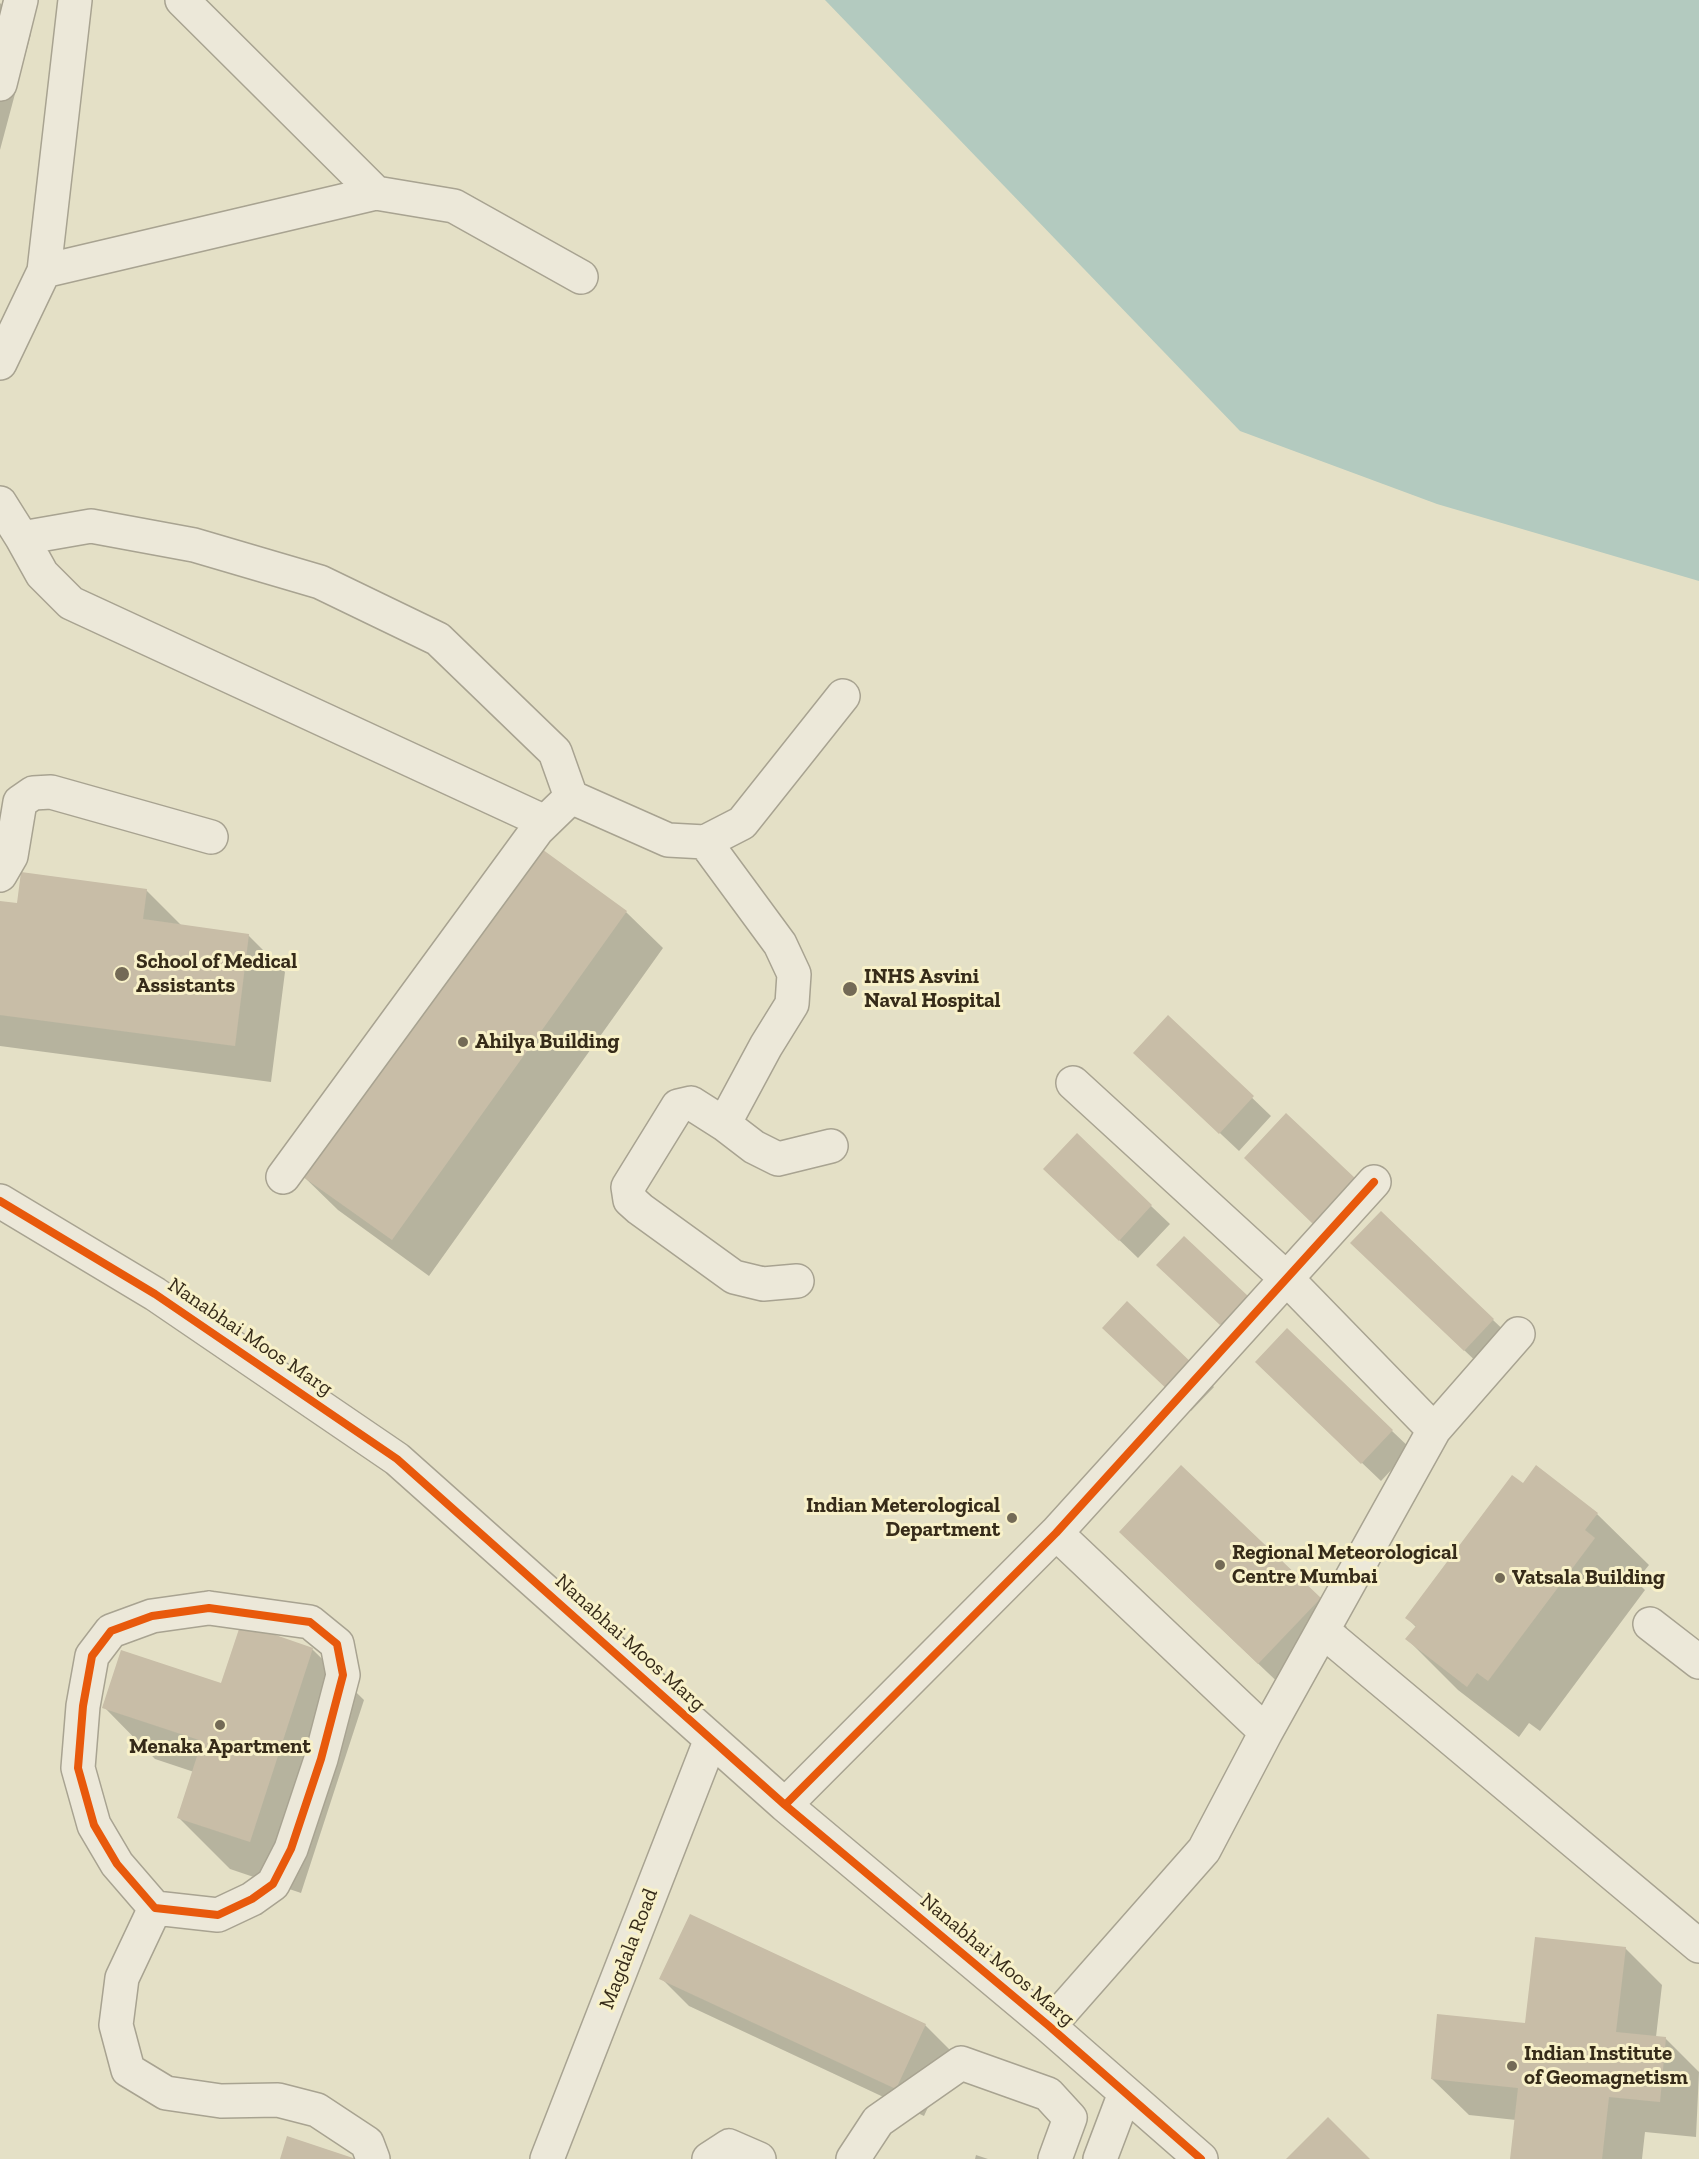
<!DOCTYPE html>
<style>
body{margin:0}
canvas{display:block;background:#e4e0c6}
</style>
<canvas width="1699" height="2159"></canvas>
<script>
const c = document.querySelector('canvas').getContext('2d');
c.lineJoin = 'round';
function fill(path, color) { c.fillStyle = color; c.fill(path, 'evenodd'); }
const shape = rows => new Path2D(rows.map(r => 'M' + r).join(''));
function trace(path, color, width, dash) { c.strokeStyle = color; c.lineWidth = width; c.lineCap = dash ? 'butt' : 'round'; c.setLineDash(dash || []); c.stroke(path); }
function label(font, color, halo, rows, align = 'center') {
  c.font = font + ' "Zilla Slab",serif'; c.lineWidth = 6; c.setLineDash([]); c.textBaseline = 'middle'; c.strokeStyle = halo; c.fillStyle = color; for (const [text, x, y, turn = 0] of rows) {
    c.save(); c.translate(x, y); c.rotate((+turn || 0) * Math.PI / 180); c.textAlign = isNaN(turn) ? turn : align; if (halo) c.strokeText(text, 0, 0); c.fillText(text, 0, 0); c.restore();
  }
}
fill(shape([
 [825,0,1699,0,1699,581,1437,504,1240,431]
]), '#b3cabf');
fill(shape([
 [0,3,31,34,0,150],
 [146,890,182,926,248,935,285,972,271,1082,0,1046,0,903,19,905],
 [626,912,663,948,429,1276,338,1210,301,1174],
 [1168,1017,1271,1116,1239,1151,1154,1071],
 [1064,1187,1151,1206,1170,1224,1138,1258],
 [1371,1262,1493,1320,1512,1338,1483,1368],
 [1177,1283,1247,1297,1265,1316,1240,1343],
 [1123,1346,1195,1368,1214,1387,1191,1411],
 [1276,1381,1392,1431,1411,1449,1381,1481],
 [1597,1514,1649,1565,1636,1581,1645,1590,1540,1731,1529,1723,1519,1737,1458,1690,1407,1639,1416,1627,1407,1618],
 [1149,1560,1319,1599,1347,1627,1287,1691],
 [312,1649,364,1700,301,1893,230,1869,179,1818,194,1772,155,1759,104,1707,222,1685],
 [1625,1948,1662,1985,1656,2037,1665,2038,1699,2072,1696,2137,1645,2132,1642,2159,1512,2159,1516,2120,1469,2115,1432,2079,1527,2025],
 [661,1978,925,2025,953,2053,924,2116,689,2006],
 [976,2155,988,2159,975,2159]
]), '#0003');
fill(shape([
 [535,844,627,911,392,1240,299,1174],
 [21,872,147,889,143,919,249,934,235,1046,0,1015,0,901,17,903],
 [1168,1015,1254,1096,1219,1134,1133,1053],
 [1286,1113,1356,1179,1313,1224,1244,1158],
 [1077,1133,1152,1205,1119,1241,1043,1169],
 [1381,1211,1494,1319,1464,1351,1350,1243],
 [1184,1236,1248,1296,1220,1325,1156,1265],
 [1127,1301,1196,1367,1171,1393,1102,1328],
 [1287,1328,1393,1430,1361,1464,1255,1362],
 [1181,1465,1321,1598,1258,1664,1119,1532],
 [1536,1465,1598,1513,1585,1530,1595,1538,1488,1681,1477,1673,1467,1687,1405,1639,1416,1626,1405,1618,1512,1475,1523,1483],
 [241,1623,313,1648,250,1842,177,1818,202,1741,102,1708,121,1650,221,1683],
 [690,1914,926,2024,896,2089,659,1979],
 [1535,1937,1626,1947,1616,2032,1666,2037,1660,2102,1609,2097,1602,2159,1510,2159,1518,2088,1431,2079,1437,2014,1525,2023],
 [1328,2117,1370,2159,1286,2159],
 [287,2136,356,2159,280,2159]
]), '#c8bda7');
const minor = shape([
 [0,84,21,0],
 [376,193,454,206,581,277],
 [44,271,376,193,182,0],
 [0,363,44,271,75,0],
 [0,503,22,538,91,526,194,545,320,582,438,639,555,752,571,797,537,830,283,1177],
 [22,538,42,574,71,603,545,822],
 [571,797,668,840,705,842,742,823,843,696],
 [705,842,780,944,794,974,792,1004,766,1046,724,1124],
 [0,875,11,856,20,802,33,793,51,792,211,837],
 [1073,1083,1287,1279,1434,1430],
 [0,1201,155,1294,397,1459,785,1805,1049,2026,1201,2159],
 [797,1281,763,1284,734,1277,640,1209,630,1200,628,1187,678,1106,691,1103,724,1124,754,1147,778,1159,831,1146],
 [1056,1533,1266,1732],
 [209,1608,310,1622,337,1644,343,1675,321,1759,291,1849,273,1884,252,1899,218,1915,155,1908,117,1864,94,1825,78,1768,83,1706,92,1656,111,1631,152,1616,209,1608],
 [1650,1624,1699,1662],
 [1323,1631,1699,1946],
 [785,1805,1056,1533,1374,1182],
 [155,1908,122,1978,116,2025,128,2070,166,2093,221,2101,278,2100,317,2110,367,2143,373,2159],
 [1049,2026,1204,1850,1266,1732,1434,1430,1518,1334],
 [547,2159,711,1739],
 [709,2159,729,2146,759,2159],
 [853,2159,878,2121,961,2063,1048,2094,1070,2118,1055,2159],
 [1100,2159,1125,2093]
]);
trace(minor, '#a8a391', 36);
trace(minor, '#ece8d9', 33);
trace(shape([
 [0,1201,155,1294,397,1459,785,1805,1049,2026,1201,2159],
 [209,1608,310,1622,337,1644,343,1675,321,1759,291,1849,273,1884,252,1899,218,1915,155,1908,117,1864,94,1825,78,1768,83,1706,92,1656,111,1631,152,1616,209,1608],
 [785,1805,1056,1533,1374,1182]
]), '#e8590c', 8);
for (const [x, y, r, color] of [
 [122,974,8,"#736a56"],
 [850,989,8,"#736a56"],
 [463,1042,6,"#736a56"],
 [1012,1518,6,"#736a56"],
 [1220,1565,6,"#736a56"],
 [1500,1578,6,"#736a56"],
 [220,1725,6,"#736a56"],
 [1512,2066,6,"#736a56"]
]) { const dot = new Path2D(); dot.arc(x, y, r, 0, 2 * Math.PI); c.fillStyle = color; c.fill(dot); trace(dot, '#f8f1c9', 2); }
label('bold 21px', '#362b19', '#f8f1c9', [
 ["School of Medical",136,962],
 ["Assistants",136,986],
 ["INHS Asvini",864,977],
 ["Naval Hospital",864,1001],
 ["Ahilya Building",475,1042],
 ["Indian Meterological",1000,1506,"right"],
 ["Department",1000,1530,"right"],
 ["Regional Meteorological",1232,1553],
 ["Centre Mumbai",1232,1577],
 ["Vatsala Building",1512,1578],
 ["Menaka Apartment",220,1747,"center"],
 ["Indian Institute",1524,2054],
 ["of Geomagnetism",1524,2078]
], 'left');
label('21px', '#362b19', '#f8f1c9', [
 ["Nanabhai Moos Marg",250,1337,34],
 ["Nanabhai Moos Marg",630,1643,42],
 ["Magdala Road",629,1949,-69],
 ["Nanabhai Moos Marg",997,1960,40]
]);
</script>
